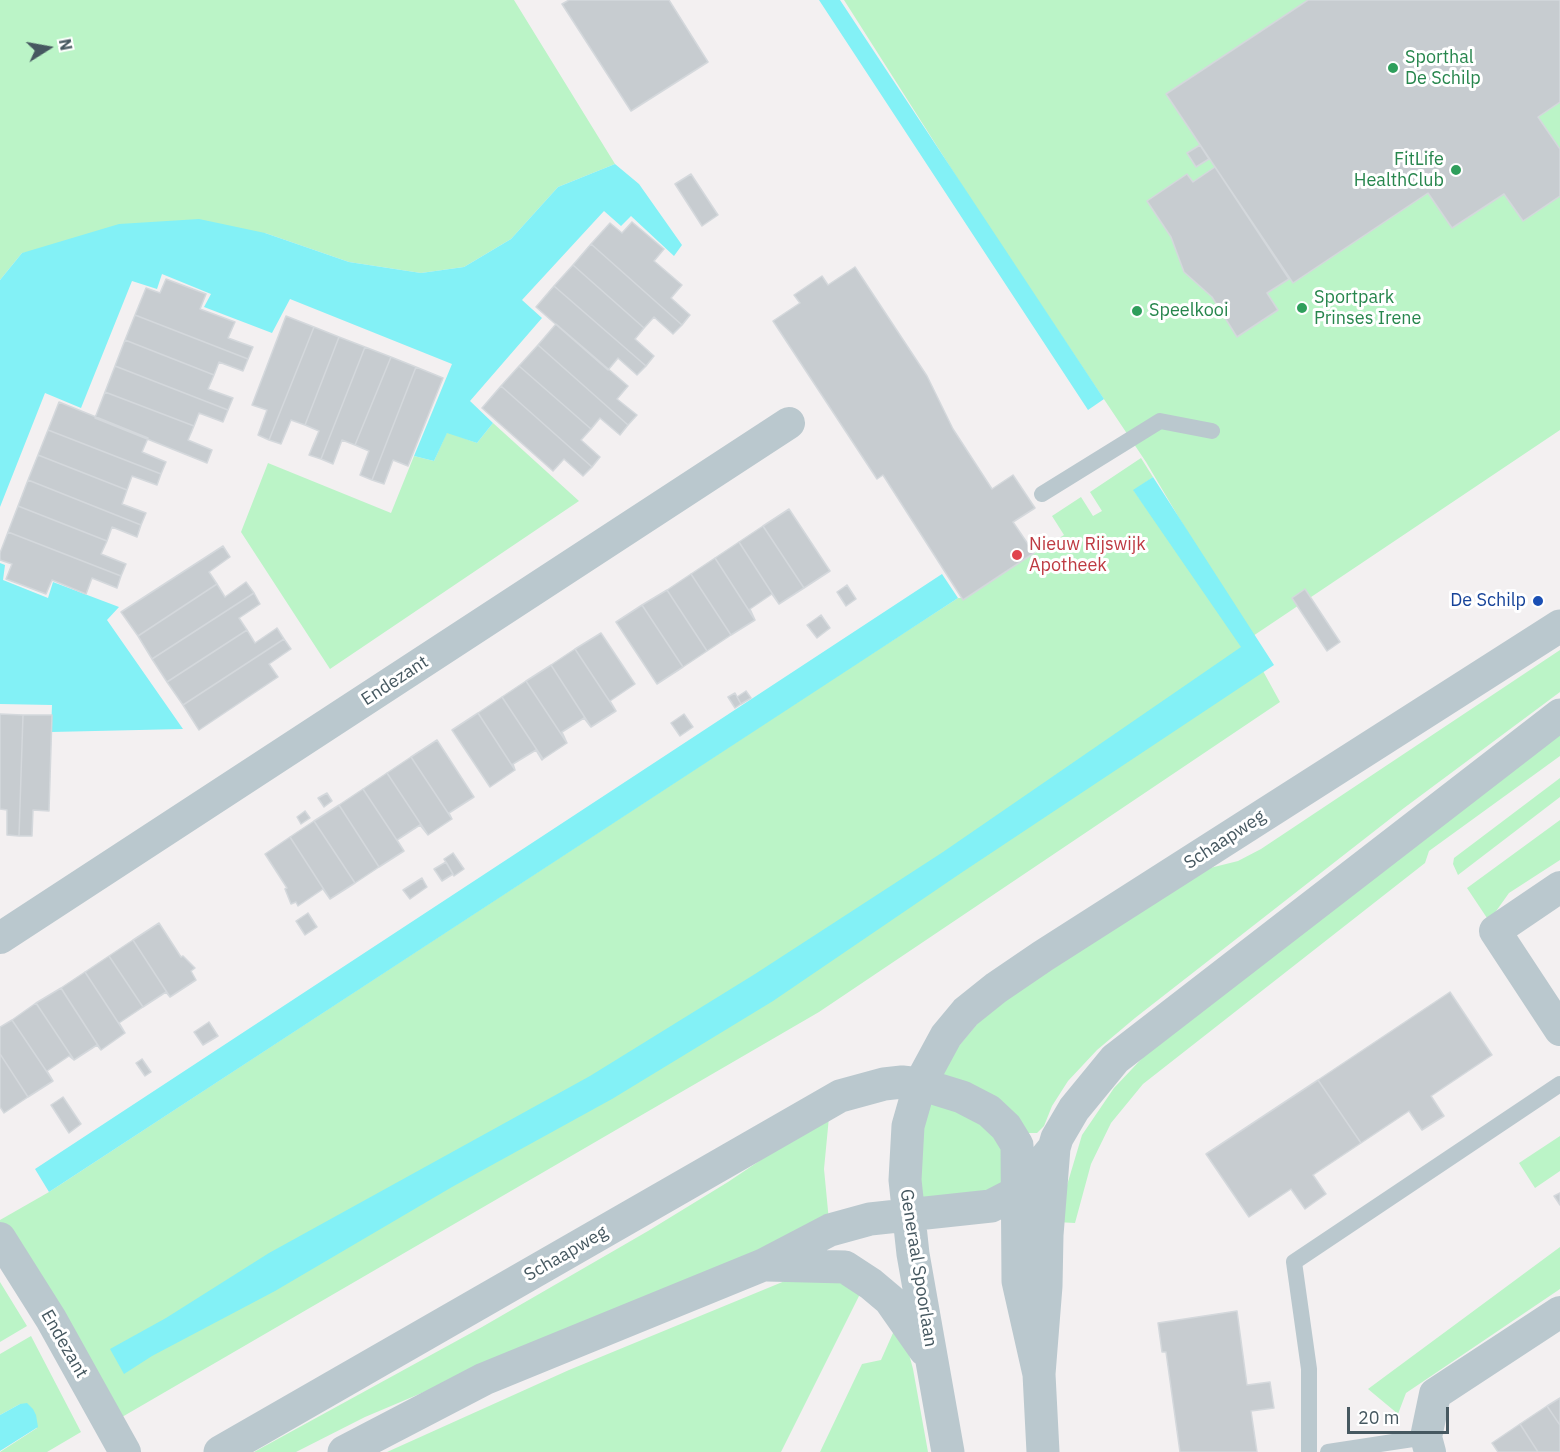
<!DOCTYPE html>
<style>
body{margin:0}
#map{position:relative;width:1560px;height:1452px;overflow:hidden;background:#f3f0f1;font-family:"IBM Plex Sans",sans-serif}
canvas{display:block}
.north{position:absolute;left:18px;top:18px;width:60px;height:60px;-webkit-text-stroke:4px #fff;paint-order:stroke;rotate:79deg;font-size:16px;font-weight:700;line-height:24px;text-align:center;color:#465860}
.north::after{content:'';display:block;margin:auto;width:21px;height:27px;background:#465860;clip-path:polygon(50% 0,100% 100%,50% 72%,0 100%)}
.scale{position:absolute;left:1347px;top:1407px;width:102px;height:27px;box-sizing:border-box;border:3px solid #465860;border-top:0;padding-left:8px;font-size:18px;line-height:21px;white-space:nowrap;color:#465860;-webkit-text-stroke:4px #fff;paint-order:stroke}
</style>
<div id="map">
<canvas width="1560" height="1452"></canvas>
<div class="north">N</div>
<div class="scale">20 m</div>
</div>
<script>
const c = document.querySelector('canvas').getContext('2d');
c.lineJoin = 'round';
function fill(path, color) { c.fillStyle = color; c.fill(path, 'evenodd'); }
const shape = rows => new Path2D(rows.map(r => 'M' + r).join(''));
function trace(path, color, width, dash) { c.strokeStyle = color; c.lineWidth = width; c.lineCap = dash ? 'butt' : 'round'; c.setLineDash(dash || []); c.stroke(path); }
function label(font, color, halo, rows, align = 'center') {
  c.font = font + ' "IBM Plex Sans",sans-serif'; c.lineWidth = 6; c.setLineDash([]); c.textBaseline = 'middle'; c.strokeStyle = halo; c.fillStyle = color; for (const [text, x, y, turn = 0] of rows) {
    c.save(); c.translate(x, y); c.rotate((+turn || 0) * Math.PI / 180); c.textAlign = isNaN(turn) ? turn : align; if (halo) c.strokeText(text, 0, 0); c.fillText(text, 0, 0); c.restore();
  }
}
fill(shape([
 [0,0,514,0,615,164,558,187,511,239,464,267,421,273,349,262,265,233,22,253,0,280],
 [844,0,1560,0,1560,430,1250,638,1146,462,982,217],
 [493,423,579,501,330,669,241,532,268,463,391,513,414,456,434,461,447,432,477,443],
 [1141,458,1153,477,1134,491,1257,660,1280,702,819,1012,110,1424,0,1238,0,1220,49,1192,845,671,958,598,963,598,1064,535,1052,516,1081,497,1093,516,1102,511,1090,492],
 [1560,650,1560,692,1404,808,1135,1018,1097,1050,1068,1081,1052,1106,1044,1126,1037,1133,1027,1133,947,1084,942,1071,947,1060,988,1011,1206,869,1238,861,1261,849],
 [1560,731,1560,756,1429,851,1425,863,1143,1084,1111,1123,1091,1164,1075,1223,1056,1222,1082,1135,1114,1088,1149,1051],
 [1560,778,1560,797,1458,875,1453,864,1454,858],
 [1560,820,1560,860,1509,893,1489,921,1467,888],
 [928,1102,952,1103,1004,1141,1001,1186,985,1196,918,1203,916,1180],
 [829,1117,824,1169,829,1221,365,1417,296,1452,254,1452,482,1327,648,1231,728,1182,804,1131],
 [1560,1136,1560,1171,1535,1188,1519,1163],
 [1560,1247,1560,1289,1406,1393,1398,1414,1368,1389],
 [797,1276,835,1276,862,1290,781,1452,387,1452,569,1370],
 [0,1282,27,1326,0,1342],
 [897,1324,905,1339,913,1369,928,1452,820,1452,862,1364,881,1360],
 [31,1336,81,1432,47,1452,0,1452,37,1428,20,1404,0,1415,0,1354]
]), '#bbf4c7');
fill(shape([
 [819,0,840,0,1104,399,1088,410],
 [615,164,639,184,682,245,674,256,631,216,621,226,604,211,522,300,542,318,470,401,493,423,477,443,447,433,434,461,414,456,452,364,290,299,272,333,204,307,211,294,162,274,157,289,132,281,81,408,45,393,0,507,0,280,22,253,119,224,199,219,265,233,349,262,421,273,464,267,511,239,558,187],
 [1153,477,1274,665,961,873,773,1001,612,1099,452,1187,275,1291,152,1356,124,1374,110,1349,166,1318,269,1253,590,1076,755,974,943,852,1241,647,1133,490],
 [0,563,5,565,3,580,48,598,53,582,119,607,107,620,183,729,51,732,52,705,0,704],
 [942,574,958,598,49,1192,35,1169],
 [27,1403,33,1409,36,1415,38,1427,0,1451,0,1415,20,1404]
]), '#83f1f6');
const building = shape([
 [569,0,669,0,708,62,631,111,562,4,569,0],
 [1308,0,1560,0,1560,102,1538,117,1560,149,1560,196,1523,221,1504,194,1452,228,1428,193,1293,283,1166,94,1308,0],
 [1200,145,1209,159,1196,167,1187,153,1200,145],
 [1215,167,1289,279,1267,293,1278,310,1237,337,1212,297,1184,272,1171,237,1147,201,1187,174,1193,182,1215,167],
 [691,174,718,215,702,226,675,184,691,174],
 [632,222,664,249,654,261,682,285,671,298,690,315,682,325,591,244,610,223,622,233,632,222],
 [591,244,682,325,673,334,654,317,644,328,573,265,591,244],
 [573,265,644,328,635,339,654,356,646,366,554,286,573,265],
 [855,267,927,376,953,429,992,489,1013,475,1035,508,1013,522,1034,553,963,600,883,475,877,479,773,321,800,303,794,295,822,276,828,285,855,267],
 [166,279,206,294,200,309,235,322,228,338,253,347,248,359,135,315,146,288,160,293,166,279],
 [554,286,646,366,637,375,618,358,608,370,536,307,554,286],
 [135,315,248,359,243,371,219,362,214,375,125,340,135,315],
 [286,316,314,327,269,440,258,435,267,410,252,405,286,316],
 [556,324,628,386,617,399,637,415,628,425,538,345,556,324],
 [314,327,339,337,305,425,291,420,281,444,269,440,314,327],
 [339,337,365,347,321,459,309,455,319,431,305,425,339,337],
 [125,340,214,375,208,389,233,398,228,410,115,366,125,340],
 [538,345,628,425,620,435,600,418,591,429,519,366,538,345],
 [365,347,391,357,355,445,342,440,333,464,321,459,365,347],
 [391,357,416,367,372,480,360,475,369,451,355,445,391,357],
 [115,366,228,410,223,422,199,413,194,426,105,392,115,366],
 [519,366,591,429,581,440,600,457,592,467,501,386,519,366],
 [416,367,443,378,408,466,393,460,384,484,372,480,416,367],
 [501,386,592,467,583,476,564,459,553,471,482,408,501,386],
 [105,392,194,426,188,440,212,450,207,463,95,418,105,392],
 [59,402,148,438,142,452,166,462,161,474,48,430,59,402],
 [48,430,161,474,157,485,132,476,127,490,38,455,48,430],
 [38,455,127,490,122,504,146,513,141,525,28,480,38,455],
 [28,480,141,525,137,537,112,527,107,541,18,506,28,480],
 [18,506,107,541,101,554,126,564,121,576,8,532,18,506],
 [789,509,830,571,804,588,763,526,789,509],
 [763,526,804,588,779,604,739,542,763,526],
 [8,532,121,576,117,588,92,578,86,594,52,580,46,594,6,579,12,564,0,560,0,553,8,532],
 [739,542,779,604,772,594,750,609,755,620,715,558,739,542],
 [223,546,230,557,209,572,217,584,138,636,121,612,223,546],
 [715,558,755,620,731,635,691,574,715,558],
 [691,574,731,635,707,651,667,590,691,574],
 [246,582,254,593,152,659,138,636,217,584,225,597,246,582],
 [847,585,856,599,846,606,837,592,847,585],
 [1305,589,1340,642,1327,651,1292,598,1305,589],
 [667,590,707,651,683,667,642,605,667,590],
 [254,593,260,604,239,618,247,630,167,682,152,659,254,593],
 [642,605,683,667,657,684,616,622,642,605],
 [821,615,830,628,817,638,807,625,821,615],
 [277,628,284,639,183,705,167,682,247,630,255,643,277,628],
 [601,633,635,684,610,701,616,711,575,649,601,633],
 [284,639,291,649,269,664,278,677,199,730,183,705,284,639],
 [575,649,616,711,591,727,551,665,575,649],
 [551,665,591,727,584,718,562,732,567,743,526,681,551,665],
 [526,681,567,743,543,759,502,697,526,681],
 [746,691,751,698,741,704,737,697,746,691],
 [735,693,741,704,735,708,728,697,735,693],
 [502,697,543,759,542,760,536,750,513,764,515,770,478,713,502,697],
 [478,713,515,770,490,787,452,730,478,713],
 [0,714,23,715,19,836,7,835,7,810,0,809,0,714],
 [684,714,693,727,680,736,671,723,684,714],
 [23,715,52,715,49,811,33,810,32,836,19,836,23,715],
 [437,740,474,797,449,813,452,819,411,757,437,740],
 [411,757,452,819,428,835,387,773,411,757],
 [387,773,428,835,420,825,397,840,404,851,363,789,387,773],
 [363,789,404,851,379,867,339,805,363,789],
 [327,793,332,801,324,807,318,798,327,793],
 [339,805,379,867,355,883,314,821,339,805],
 [305,811,310,818,301,824,297,817,305,811],
 [314,821,355,883,330,899,290,837,314,821],
 [290,837,330,899,323,889,298,906,296,902,291,904,285,889,287,888,265,854,290,837],
 [453,853,464,869,454,876,444,859,453,853],
 [446,862,453,874,442,881,434,869,446,862],
 [422,878,427,887,410,899,403,890,422,878],
 [308,913,317,927,305,935,296,921,308,913],
 [159,923,181,957,183,956,195,968,191,971,196,980,170,997,133,940,159,923],
 [133,940,170,997,166,992,143,1007,109,956,133,940],
 [109,956,143,1007,119,1023,125,1033,85,972,109,956],
 [85,972,125,1033,101,1050,61,988,85,972],
 [61,988,66,996,101,1050,97,1045,74,1060,36,1003,61,988],
 [1450,992,1492,1055,1431,1096,1444,1116,1422,1130,1409,1111,1361,1143,1318,1080,1450,992],
 [36,1003,74,1060,69,1056,47,1071,53,1081,12,1020,36,1003],
 [12,1020,53,1081,28,1097,0,1054,0,1027,12,1020],
 [209,1022,218,1036,203,1045,194,1032,209,1022],
 [0,1054,28,1097,4,1113,0,1107,0,1054],
 [142,1059,151,1072,145,1076,136,1063,142,1059],
 [1318,1080,1361,1143,1313,1175,1326,1194,1305,1209,1291,1189,1249,1217,1206,1154,1318,1080],
 [63,1097,81,1124,69,1133,51,1105,63,1097],
 [1560,1193,1560,1205,1554,1196,1560,1193],
 [1237,1311,1247,1385,1270,1382,1274,1408,1251,1411,1257,1452,1180,1452,1166,1352,1162,1352,1158,1323,1237,1311],
 [1560,1398,1560,1425,1547,1406,1560,1398],
 [1547,1406,1560,1425,1560,1452,1538,1452,1520,1424,1547,1406],
 [1520,1424,1538,1452,1498,1452,1492,1443,1520,1424]
]);
fill(building, '#c7ccd0');
trace(building, '#d4d8dc', 1.5);
trace(shape([
 [1042,494,1160,421,1212,431],
 [1309,1452,1309,1369,1294,1262,1560,1084],
 [1328,1452,1426,1437]
]), '#bac8ce', 16);
trace(shape([
 [1560,887,1495,931,1560,1030],
 [0,938,789,423],
 [0,1238,51,1319,125,1452],
 [1430,1452,1426,1437,1435,1394,1560,1312]
]), '#bac8ce', 32);
trace(shape([
 [767,1265,845,1267,871,1284,890,1300,925,1350],
 [220,1452,840,1096,884,1084,902,1082,920,1084,962,1097,989,1111,1006,1127,1017,1145,1018,1281,1039,1374],
 [344,1452,484,1379,763,1265,830,1230,870,1219,991,1206,1018,1192,1054,1148,1057,1138,1074,1109,1115,1059,1560,715],
 [948,1452,913,1254,905,1180,908,1126,920,1084,946,1036,966,1012,996,988,1043,956,1560,626],
 [1043,1452,1039,1374,1046,1286,1047,1235,1054,1148]
]), '#bac8ce', 33);
for (const [x, y, r, color] of [
 [1393,68,6,"#2e9e5b"],
 [1456,170,6,"#2e9e5b"],
 [1302,308,6,"#2e9e5b"],
 [1137,311,6,"#2e9e5b"],
 [1017,555,6,"#e0444e"],
 [1538,601,6,"#1a4fb4"]
]) { const dot = new Path2D(); dot.arc(x, y, r, 0, 2 * Math.PI); c.fillStyle = color; c.fill(dot); trace(dot, '#fff', 2); }
label('18px', '#27864d', '#fff', [
 ["Sporthal",1405,58],
 ["De Schilp",1405,79],
 ["FitLife",1444,160,"right"],
 ["HealthClub",1444,181,"right"],
 ["Sportpark",1314,298],
 ["Prinses Irene",1314,319],
 ["Speelkooi",1149,311]
], 'left');
label('18px', '#be3a42', '#fff', [
 ["Nieuw Rijswijk",1029,545],
 ["Apotheek",1029,566]
], 'left');
label('18px', '#164399', '#fff', [
 ["De Schilp",1526,601]
], 'right');
label('18px', '#465860', '#fff', [
 ["Endezant",395,681,-33],
 ["Schaapweg",1225,840,-33],
 ["Schaapweg",566,1254,-30],
 ["Generaal Spoorlaan",918,1268,81],
 ["Endezant",64,1344,60]
]);
</script>
